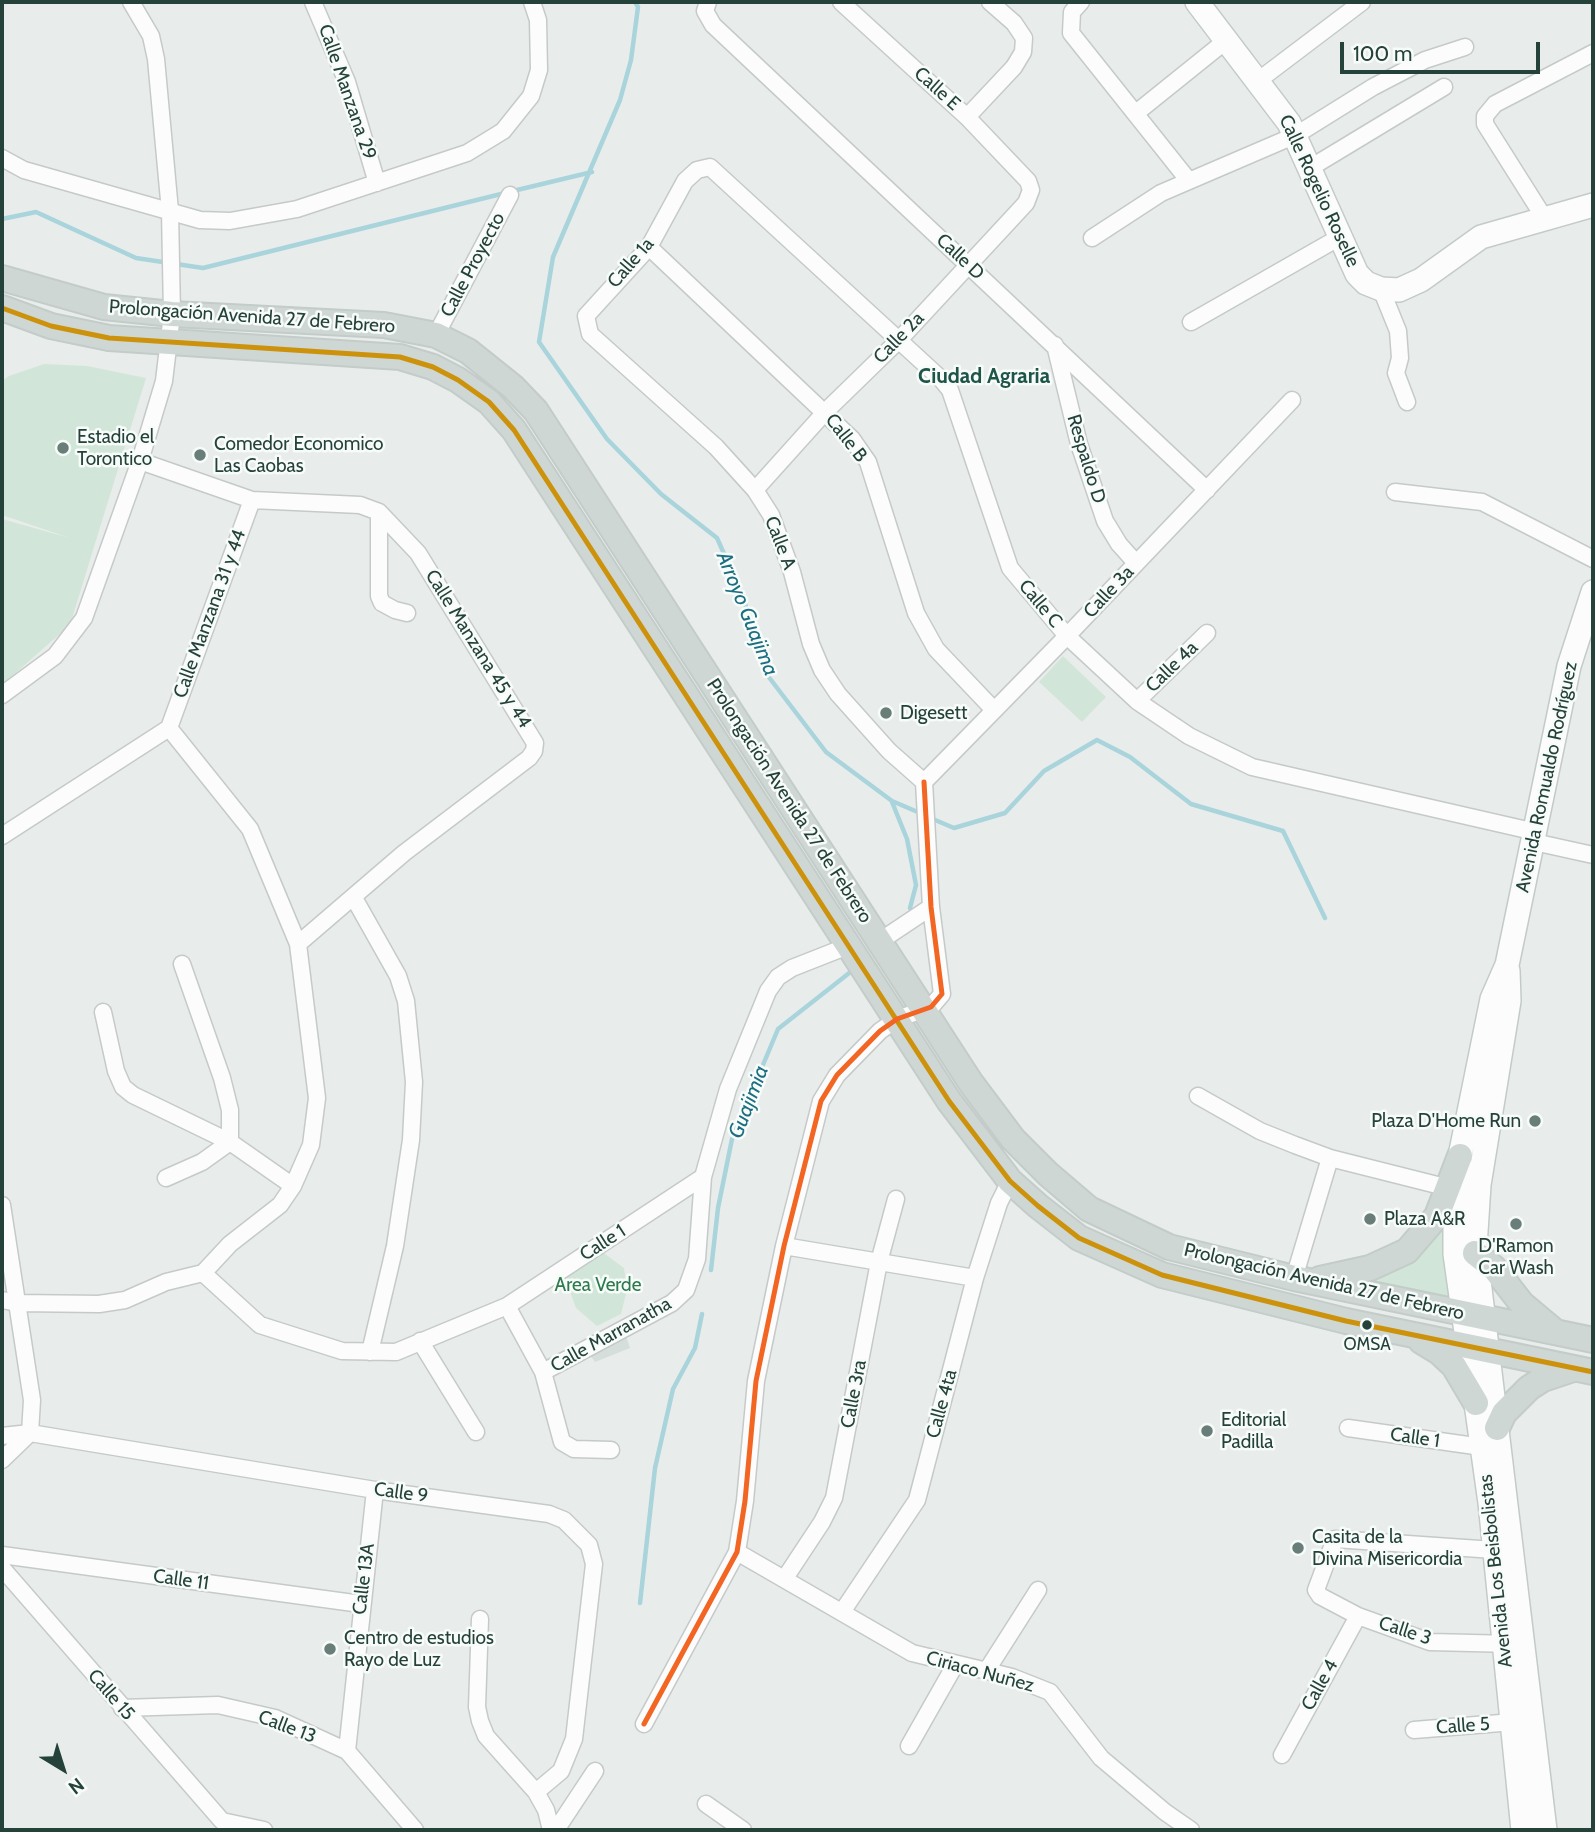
<!DOCTYPE html>
<meta charset="utf-8">
<style>
body{margin:0}
#map{position:relative;width:1595px;height:1832px;overflow:hidden;background:#e8edeb;font-family:Cabin,sans-serif}
canvas{display:block}
.frame{position:absolute;inset:0;border:4px solid #24423a;pointer-events:none}
.north{position:absolute;left:28px;top:1734px;width:70px;height:70px;-webkit-text-stroke:5px #f7fbf9;paint-order:stroke;rotate:142deg;font-size:19px;font-weight:700;line-height:28px;text-align:center;color:#24423a}
.north::after{content:'';display:block;margin:auto;width:24px;height:32px;background:#24423a;clip-path:polygon(50% 0,100% 100%,50% 72%,0 100%)}
.scale{position:absolute;left:1340px;top:42px;width:200px;height:32px;box-sizing:border-box;border:4px solid #24423a;border-top:0;padding-left:9px;font-size:21px;line-height:24px;white-space:nowrap;color:#24423a;-webkit-text-stroke:5px #f7fbf9;paint-order:stroke}
</style>
<div id="map">
<canvas width="1595" height="1832"></canvas>
<div class="frame"></div>
<div class="north">N</div>
<div class="scale">100 m</div>
</div>
<script>
const c = document.querySelector('canvas').getContext('2d');
c.lineJoin = 'round';
function fill(path, color) { c.fillStyle = color; c.fill(path, 'evenodd'); }
const shape = rows => new Path2D(rows.map(r => 'M' + r).join(''));
function trace(path, color, width, dash) { c.strokeStyle = color; c.lineWidth = width; c.lineCap = dash ? 'butt' : 'round'; c.setLineDash(dash || []); c.stroke(path); }
function label(font, color, halo, rows, align = 'center') {
  c.font = font + ' Cabin,sans-serif'; c.lineWidth = 5; c.setLineDash([]); c.textBaseline = 'middle'; c.strokeStyle = halo; c.fillStyle = color; for (const [text, x, y, turn = 0] of rows) {
    c.save(); c.translate(x, y); c.rotate((+turn || 0) * Math.PI / 180); c.textAlign = isNaN(turn) ? turn : align; if (halo) c.strokeText(text, 0, 0); c.fillText(text, 0, 0); c.restore();
  }
}
fill(shape([
 [625,1333,630,1348,595,1362,588,1352]
]), '#d6dedb');
fill(shape([
 [44,364,87,366,146,378,70,625,2,685,2,519,70,538,2,515,2,381,9,376],
 [1063,656,1106,697,1082,722,1039,682],
 [1447,1208,1453,1303,1340,1280,1363,1275],
 [597,1248,624,1268,627,1290,621,1314,597,1326,576,1308,563,1272]
]), '#d1e6d8');
trace(shape([
 [635,2,638,7,631,60,620,100,553,257,539,342,607,439,661,494,717,538,742,594,768,676,826,752,892,801,920,813],
 [513,191,592,172],
 [2,219,36,212,136,258,203,268,505,193],
 [892,802,907,839,916,885,910,908],
 [928,817,954,828,1005,813,1044,771,1097,740,1130,757,1191,804,1283,831,1325,918],
 [711,1270,718,1208,732,1139,778,1029,853,970],
 [640,1603,655,1468,673,1389,695,1348,702,1314]
]), '#a9d4db', 4.5);
const street = shape([
 [313,2,347,82,377,183],
 [708,2,705,11,713,25,1207,490],
 [1081,2,1072,12,1071,33,1189,181],
 [1259,80,1362,2],
 [1136,113,1228,39],
 [967,117,1014,67,1023,52,1024,38,1014,23,990,2],
 [2,158,24,170,200,220,230,221,297,209,467,153,503,131,531,96,539,70,538,20,532,2],
 [1310,168,1444,87],
 [1545,219,1485,124,1485,116,1495,104,1593,53],
 [1092,238,1161,193,1296,135,1373,87,1425,60,1465,47],
 [649,247,852,439,868,462,916,613,936,649,994,710],
 [1381,289,1398,331,1400,358,1396,373,1407,402],
 [1191,322,1340,237],
 [436,335,510,195],
 [1055,345,1079,444,1105,521,1119,544,1136,563],
 [140,461,252,500,360,505,379,512,418,553,535,743,534,751,529,758,404,853,298,944],
 [755,490,826,411,899,340,1026,203,1031,190,1028,181,967,117,841,2],
 [1395,492,1482,502,1593,559],
 [379,512,379,596,382,603,395,610,407,613],
 [2,695,55,656,84,618,140,461,164,381,172,314,170,211,156,59,151,36,131,2],
 [1137,701,1207,633],
 [169,728,250,829,298,944,317,1098,311,1145,293,1186,280,1205,230,1244,203,1273],
 [169,728,252,500],
 [924,782,889,751,838,694,822,670,811,644,792,572,771,515,755,490,716,447,590,334,586,316,649,247,685,181,697,170,710,167,941,379,950,390,1010,568,1067,636,1137,701,1189,736,1252,767,1536,832],
 [924,782,1067,636,1292,400],
 [2,836,169,728],
 [1534,842,1593,855],
 [354,898,398,976,406,1001,414,1082,411,1140,395,1246,370,1352],
 [880,941,931,907],
 [182,964,222,1078,230,1110,230,1142,293,1186],
 [103,1012,116,1071,123,1087,133,1095,230,1142,202,1162,166,1178],
 [1198,1096,1260,1131,1295,1145,1330,1158,1449,1188],
 [2,1205,32,1400,30,1433,2,1460],
 [784,1246,975,1278],
 [203,1273,260,1325,342,1351,396,1352,507,1306,703,1177,728,1089,768,991,778,977,792,968,848,946],
 [1294,1278,1330,1158],
 [2,1300,17,1303,99,1304,125,1300,166,1282,203,1273],
 [507,1306,543,1372,562,1442,574,1449,611,1450],
 [420,1341,476,1432],
 [543,1372,672,1303,686,1290,697,1259,703,1177],
 [1348,1428,1482,1447],
 [2,1436,30,1433,375,1490,549,1514,564,1520,589,1545,594,1564,574,1739,561,1771,536,1792],
 [1494,1550,1335,1539,1316,1590,1320,1596,1358,1616,1430,1642,1513,1644],
 [737,1552,912,1653,1012,1677,1050,1692,1101,1758,1165,1812,1191,1830],
 [2,1555,361,1604],
 [2,1568,222,1821],
 [785,1578,822,1522,834,1498,879,1262,896,1199],
 [842,1612,917,1500,975,1278,999,1203,1010,1181],
 [480,1619,477,1707,480,1721,486,1736,536,1792,546,1810,551,1830],
 [987,1670,1038,1590],
 [122,1708,218,1705,275,1718,347,1751,415,1830],
 [644,1724,737,1552,745,1501,756,1381,784,1246,821,1101,837,1075,880,1031,897,1019,931,1007,942,994,931,907,924,782],
 [1414,1730,1513,1722],
 [909,1746,955,1665],
 [347,1751,375,1490],
 [1282,1755,1358,1616],
 [706,1804,743,1830],
 [222,1821,264,1830],
 [556,1830,595,1771]
]);
const secondary = shape([
 [1197,2,1289,123,1357,274,1366,283,1381,289,1399,290,1421,280,1481,237,1593,205],
 [1508,971,1509,1001,1479,1185,1475,1247,1545,1830],
 [1523,1830,1490,1503,1455,1254,1455,1221,1460,1156,1492,999,1507,965,1569,666,1593,592]
]);
const primary = shape([
 [2,278,104,307,172,314,384,325,436,335,468,351,513,387,536,411,971,1083,1013,1139,1048,1174,1089,1209,1169,1247,1294,1278,1593,1340],
 [2,308,51,326,109,338,400,357,433,367,458,380,489,402,514,430,949,1101,1010,1181,1038,1206,1079,1238,1162,1275,1346,1321,1593,1372],
 [1475,1253,1494,1268,1522,1304,1553,1330],
 [1320,1279,1370,1268,1407,1251,1437,1216,1460,1156],
 [1421,1341,1439,1352,1454,1366,1476,1403],
 [1497,1428,1504,1413,1529,1388,1543,1379,1573,1369]
]);
trace(street, '#c5cac8', 19);
trace(secondary, '#c3cbc8', 26);
trace(primary, '#c3ccc9', 28);
trace(street, '#fcfcfc', 16);
trace(secondary, '#fcfcfc', 23);
trace(primary, '#cfd7d5', 24);
trace(shape([
 [2,308,51,326,109,338,400,357,433,367,458,380,489,402,514,430,949,1101,1010,1181,1038,1206,1079,1238,1162,1275,1346,1321,1593,1372]
]), '#cd920c', 5);
trace(shape([
 [644,1724,737,1552,745,1501,756,1381,784,1246,821,1101,837,1075,880,1031,897,1019,931,1007,942,994,931,907,924,782]
]), '#f26522', 5);
for (const [x, y, r, color] of [
 [63,448,7,"#697e78"],
 [200,455,7,"#697e78"],
 [886,713,7,"#697e78"],
 [1535,1121,7,"#697e78"],
 [1370,1219,7,"#697e78"],
 [1516,1224,7,"#697e78"],
 [1367,1325,6,"#24423a"],
 [1207,1431,7,"#697e78"],
 [1298,1548,7,"#697e78"],
 [330,1649,7,"#697e78"]
]) { const dot = new Path2D(); dot.arc(x, y, r, 0, 2 * Math.PI); c.fillStyle = color; c.fill(dot); trace(dot, '#f7fbf9', 2.5); }
label('17px', '#24423a', '#f7fbf9', [
 ["OMSA",1367,1345]
]);
label('19px', '#24423a', '#f7fbf9', [
 ["Calle E",937,89,42],
 ["Calle Manzana 29",347,92,71],
 ["Calle Rogelio Roselle",1319,191,65],
 ["Calle D",960,257,43],
 ["Calle 1a",631,263,-49],
 ["Calle Proyecto",473,265,-62],
 ["Prolongación Avenida 27 de Febrero",252,317,4],
 ["Calle 2a",899,338,-46],
 ["Calle B",846,438,52],
 ["Respaldo D",1086,459,73],
 ["Calle A",780,543,69],
 ["Calle 3a",1109,592,-47],
 ["Calle C",1040,604,50],
 ["Calle Manzana 31 y 44",210,614,-70],
 ["Calle Manzana 45 y 44",478,649,58],
 ["Calle 4a",1172,667,-44],
 ["Avenida Romualdo Rodríguez",1547,777,-78],
 ["Prolongación Avenida 27 de Febrero",789,801,57],
 ["Calle 1",603,1243,-33],
 ["Prolongación Avenida 27 de Febrero",1324,1282,13],
 ["Calle Marranatha",611,1335,-29],
 ["Calle 3ra",854,1394,-79],
 ["Calle 4ta",942,1404,-75],
 ["Calle 1",1415,1438,8],
 ["Calle 9",401,1493,8],
 ["Avenida Los Beisbolistas",1496,1571,-96],
 ["Calle 13A",364,1579,-83],
 ["Calle 11",181,1580,8],
 ["Calle 3",1405,1631,18],
 ["Ciriaco Nuñez",980,1672,15],
 ["Calle 4",1320,1685,-61],
 ["Calle 15",111,1695,49],
 ["Calle 5",1463,1726,-4],
 ["Calle 13",287,1727,21]
]);
label('19px', '#24423a', '#f7fbf9', [
 ["Estadio el",77,437],
 ["Torontico",77,459],
 ["Comedor Economico",214,444],
 ["Las Caobas",214,466],
 ["Digesett",900,713],
 ["Plaza D'Home Run",1521,1121,"right"],
 ["Plaza A&R",1384,1219],
 ["D'Ramon",1516,1246,"center"],
 ["Car Wash",1516,1268,"center"],
 ["Editorial",1221,1420],
 ["Padilla",1221,1442],
 ["Casita de la",1312,1537],
 ["Divina Misericordia",1312,1559],
 ["Centro de estudios",344,1638],
 ["Rayo de Luz",344,1660]
], 'left');
label('19px', '#2d7a4b', '#f7fbf9', [
 ["Area Verde",598,1285]
]);
label('bold 21px', '#1f5548', '#f7fbf9', [
 ["Ciudad Agraria",984,377]
]);
label('italic 21px', '#1c6f80', '#f7fbf9', [
 ["Arroyo Guajima",747,614,68],
 ["Guajimia",749,1102,-69]
]);
</script>
